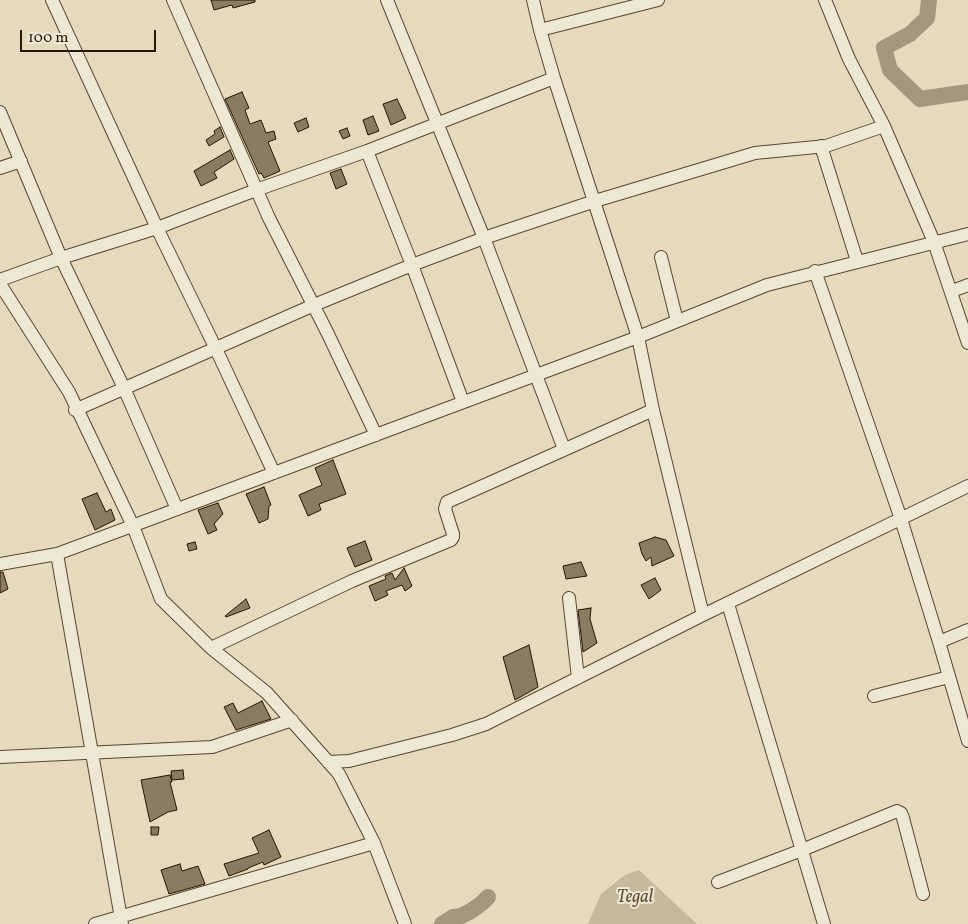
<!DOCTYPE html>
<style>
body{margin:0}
#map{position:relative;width:968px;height:924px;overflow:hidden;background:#e5dabd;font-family:Vollkorn,serif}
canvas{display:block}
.scale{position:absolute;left:20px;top:30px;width:136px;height:22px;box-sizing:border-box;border:2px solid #281402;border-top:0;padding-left:6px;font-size:15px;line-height:18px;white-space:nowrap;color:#281402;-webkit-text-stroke:4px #eee7d4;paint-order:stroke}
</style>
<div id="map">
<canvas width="968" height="924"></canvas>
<div class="scale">100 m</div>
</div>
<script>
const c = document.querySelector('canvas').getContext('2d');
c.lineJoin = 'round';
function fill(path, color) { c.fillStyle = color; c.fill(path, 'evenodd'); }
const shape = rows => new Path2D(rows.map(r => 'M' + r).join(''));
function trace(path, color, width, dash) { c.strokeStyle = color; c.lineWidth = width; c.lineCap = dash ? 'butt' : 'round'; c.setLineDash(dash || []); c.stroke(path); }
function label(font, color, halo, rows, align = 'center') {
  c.font = font + ' Vollkorn,serif'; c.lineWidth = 4; c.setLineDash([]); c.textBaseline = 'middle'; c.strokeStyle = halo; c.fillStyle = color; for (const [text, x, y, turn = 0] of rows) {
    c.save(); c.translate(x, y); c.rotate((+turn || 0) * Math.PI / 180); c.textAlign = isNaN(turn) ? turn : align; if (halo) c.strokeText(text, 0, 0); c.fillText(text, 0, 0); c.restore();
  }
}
fill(shape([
 [639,870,697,924,588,924,601,894,625,875]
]), '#c5b89d');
trace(shape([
 [929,0,927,18,910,34,884,48,890,70,920,99,968,92],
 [442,924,453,917,461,916,471,911,482,903,488,897]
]), '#a5977d', 16);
const building = shape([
 [211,0,255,0,255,2,233,8,232,5,214,10,211,0],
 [242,92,249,108,245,110,250,124,261,120,266,133,274,131,276,139,268,142,280,171,264,178,261,173,259,174,225,99,242,92],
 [397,99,406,118,391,125,383,104,397,99],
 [373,116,379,131,368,135,363,120,373,116],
 [306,118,309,127,298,132,294,123,306,118],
 [220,127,224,137,209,146,206,140,215,134,214,131,220,127],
 [347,128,350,136,343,139,339,131,347,128],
 [230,150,234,159,214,172,217,178,201,186,194,171,230,150],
 [341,169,347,184,336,189,330,173,341,169],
 [333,460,346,494,319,504,321,510,308,516,299,495,322,485,315,468,333,460],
 [264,487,271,505,269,506,268,519,259,523,246,494,264,487],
 [97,493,106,512,111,509,115,520,95,530,82,499,97,493],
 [218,503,223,514,214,524,217,530,208,534,198,510,218,503],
 [655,537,666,540,674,556,652,566,651,557,646,561,642,554,639,543,655,537],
 [365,541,372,560,355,567,347,548,365,541],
 [195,542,197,549,189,551,187,544,195,542],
 [581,562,587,576,566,579,563,566,581,562],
 [404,568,412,586,405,591,402,585,386,591,388,595,375,601,369,586,386,579,385,576,392,573,395,580,404,568],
 [0,572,3,572,8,589,0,593,0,572],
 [655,578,661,590,649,599,641,585,655,578],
 [246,599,250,608,226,617,225,616,246,599],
 [591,608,590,619,597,643,583,652,578,610,591,608],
 [529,645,538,687,515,700,503,657,529,645],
 [262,701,271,719,236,730,224,707,233,703,238,713,262,701],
 [183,770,184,779,172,780,171,771,183,770],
 [170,775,172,782,170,782,177,810,168,812,150,822,141,780,170,775],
 [151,827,159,827,158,835,151,835,151,827],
 [269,830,281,857,264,865,263,862,248,868,248,869,229,876,224,864,259,853,252,838,269,830],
 [180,864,182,871,198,866,205,884,169,894,161,870,180,864]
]);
fill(building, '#8a7b63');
trace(building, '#281402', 1);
const minor = shape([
 [52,0,157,228,216,349,274,473],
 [173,0,269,218,327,332,376,435],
 [387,0,484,238,564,449],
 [533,0,540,30,554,78,638,337,653,410,703,615],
 [825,0,849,59,884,126,934,242,968,343],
 [540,30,658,0],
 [0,112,61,258,124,388,177,509],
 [821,146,857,261],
 [367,151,412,265,463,402],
 [0,168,21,161],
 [661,257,677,321],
 [815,271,901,519,939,642,968,741],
 [0,280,61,258,157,228,256,190,367,151,554,78],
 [0,284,69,392,133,526,161,599,211,648,267,693,339,774,374,843,405,924],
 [952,291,968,285],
 [75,410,314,305,412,265,484,238,595,201,755,153,826,146,884,126],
 [57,554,122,924],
 [0,564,57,554,638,337,767,285,968,234],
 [569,598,578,678],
 [728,604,824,924],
 [939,642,968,630],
 [211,648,352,581,451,540,453,537,453,534,445,509,447,502,653,410],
 [874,696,949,677],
 [0,757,212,747,292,720],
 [328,762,349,761,452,735,486,724,703,615,968,486],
 [718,882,802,850,897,811,901,813,903,818,923,894],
 [95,924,374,843]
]);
trace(minor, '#574631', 14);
trace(minor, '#eee7d4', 12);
label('italic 18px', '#5f4d38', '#eee7d4', [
 ["Tegal",635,899]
]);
</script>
